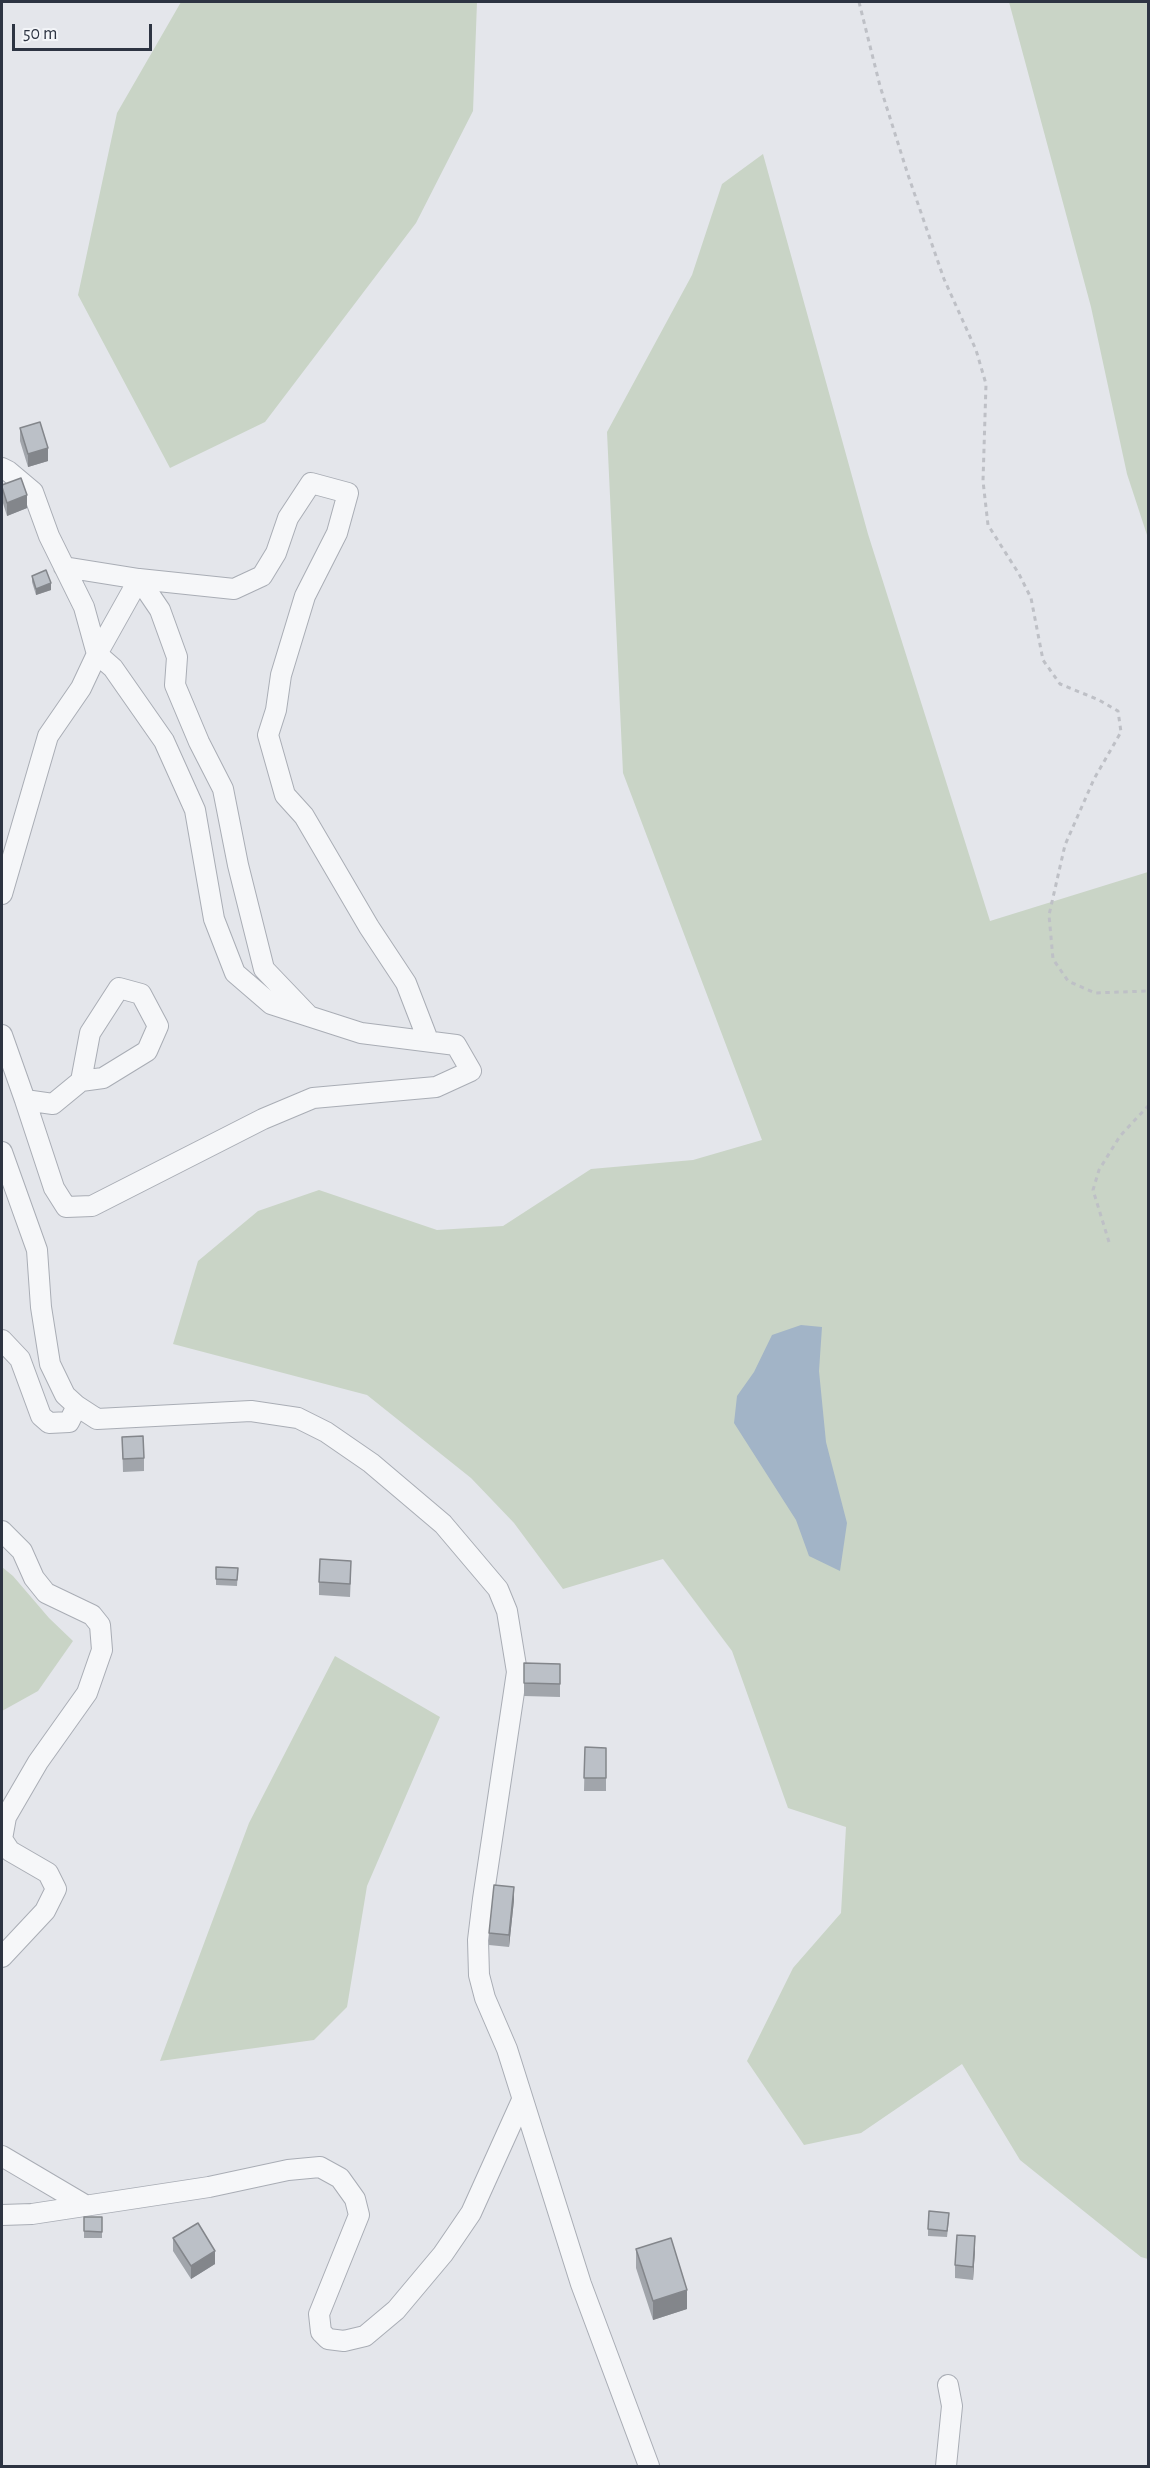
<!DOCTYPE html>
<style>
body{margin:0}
#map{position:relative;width:1150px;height:2468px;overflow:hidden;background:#e4e6eb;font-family:"Alegreya Sans",sans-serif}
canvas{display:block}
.frame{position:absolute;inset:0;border:3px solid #2d3442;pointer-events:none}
.scale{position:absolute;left:12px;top:24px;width:140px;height:27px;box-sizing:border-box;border:3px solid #2d3442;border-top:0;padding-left:8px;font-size:18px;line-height:21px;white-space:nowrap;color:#2d3442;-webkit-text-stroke:4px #f3f5f8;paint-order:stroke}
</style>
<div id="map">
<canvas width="1150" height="2468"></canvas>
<div class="frame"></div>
<div class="scale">50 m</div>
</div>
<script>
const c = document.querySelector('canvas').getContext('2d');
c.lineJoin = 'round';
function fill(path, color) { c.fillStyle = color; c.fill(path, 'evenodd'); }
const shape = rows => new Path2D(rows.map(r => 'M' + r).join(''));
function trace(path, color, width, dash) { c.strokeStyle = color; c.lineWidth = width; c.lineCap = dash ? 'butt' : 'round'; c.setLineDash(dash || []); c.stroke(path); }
fill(shape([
 [181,2,477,2,473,111,416,223,265,422,170,468,78,295,117,113],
 [1009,2,1148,2,1148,538,1127,474,1091,307],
 [763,154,868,534,990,921,1148,872,1148,2259,1141,2257,1020,2160,962,2064,861,2133,804,2145,747,2061,793,1968,841,1913,846,1827,788,1808,732,1651,663,1559,563,1589,514,1523,471,1478,367,1395,173,1344,198,1261,258,1211,319,1190,437,1230,503,1226,591,1169,693,1160,762,1140,623,773,607,432,692,275,722,184],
 [2,1567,13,1576,49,1618,73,1641,38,1691,2,1711],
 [335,1656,440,1717,367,1886,347,2007,314,2040,160,2061,249,1823]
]), '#c9d4c6');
fill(shape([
 [801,1325,822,1327,819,1371,826,1442,847,1523,840,1571,809,1556,796,1520,734,1423,737,1396,754,1372,772,1335]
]), '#a2b4c7');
const street = shape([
 [2,468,8,471,33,492,49,536,84,607,97,654,81,688,48,736,2,894],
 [64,567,139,579,234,589,262,576,276,553,288,518,311,483,348,493,337,533,305,596,281,675,276,710,268,735,285,795,304,816,369,927,406,983,428,1040],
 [2,1035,25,1100,53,1104,81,1081,103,1078,147,1051,158,1026,141,994,119,988,90,1033,81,1081],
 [25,1100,54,1188,66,1207,92,1206,263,1119,313,1098,436,1087,471,1071,456,1045,361,1033,271,1004,235,973,214,919,195,810,164,741,113,668,97,654,139,579,160,610,177,657,175,685,199,742,223,789,238,865,264,969,308,1015],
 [2,1152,37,1250,41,1307,50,1364,65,1395,77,1406,97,1419,251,1411,298,1418,326,1432,371,1463,443,1524,498,1589,507,1611,517,1672,483,1899,478,1940,479,1975,485,1998,507,2049,581,2284,649,2466],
 [2,1340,20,1359,41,1416,49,1423,69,1422,77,1406],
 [2,1531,22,1551,34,1578,46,1593,92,1615,100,1625,102,1650,87,1693,38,1762,6,1817,2,1839,10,1851,48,1873,56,1889,45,1911,2,1957],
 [2,2156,85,2205],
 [2,2215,32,2214,209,2187,288,2170,320,2167,340,2178,355,2199,359,2215,319,2314,321,2332,328,2339,344,2341,365,2336,396,2310,443,2254,471,2213,522,2100],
 [946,2466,952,2406,948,2385]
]);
trace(street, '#a9adb5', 22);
trace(shape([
 [859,2,880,86,908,175,944,279,976,350,986,384,983,481,988,525,1019,574,1031,598,1043,660,1060,684,1099,700,1118,711,1121,732,1094,779,1065,845,1049,915,1053,959,1068,981,1095,993,1148,991],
 [1109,1242,1093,1190,1099,1170,1120,1136,1148,1106]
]), '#bec0c6', 3, [4.5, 4.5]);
trace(street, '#f6f7f9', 20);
fill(shape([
 [20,428,48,461,28,467,20,441],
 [2,485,27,508,7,516,2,500],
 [32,576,51,590,36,595,32,582],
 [122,1437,144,1458,144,1471,123,1472],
 [216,1567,238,1568,237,1586,216,1585],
 [351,1574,350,1597,319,1595,319,1582],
 [524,1663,560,1664,560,1697,524,1696],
 [585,1747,606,1748,606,1791,584,1791],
 [514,1900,509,1947,489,1945,489,1933],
 [84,2217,102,2217,102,2238,84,2238],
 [949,2219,947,2237,928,2236,928,2229],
 [173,2238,215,2264,191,2279,173,2251],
 [636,2249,687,2309,653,2320,636,2268],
 [975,2249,973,2280,955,2278,955,2265]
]), '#a1a5ab');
fill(shape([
 [48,448,48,461,28,467,28,454],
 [27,495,27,508,7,516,7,503],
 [51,583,51,590,36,595,36,589],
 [514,1887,514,1900,509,1947,509,1935],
 [975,2236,975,2249,973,2280,973,2267],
 [215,2251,215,2264,191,2279,191,2266],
 [687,2290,687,2309,653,2320,653,2301]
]), '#83868b');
const building = shape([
 [40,422,48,448,28,454,20,428,40,422],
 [21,478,27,495,7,503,2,487,2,485,21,478],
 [46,570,51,583,36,589,32,576,46,570],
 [143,1436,144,1458,123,1459,122,1437,143,1436],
 [320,1559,351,1561,350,1584,319,1582,320,1559],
 [216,1567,238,1568,237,1580,216,1579,216,1567],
 [524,1663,560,1664,560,1684,524,1683,524,1663],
 [585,1747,606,1748,606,1778,584,1778,585,1747],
 [494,1885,514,1887,509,1935,489,1933,494,1885],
 [929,2211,949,2213,947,2231,928,2229,929,2211],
 [84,2217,102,2217,102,2232,84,2231,84,2217],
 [198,2223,215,2251,191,2266,173,2238,198,2223],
 [957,2235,975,2236,973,2267,955,2265,957,2235],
 [671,2238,687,2290,653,2301,636,2249,671,2238]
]);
fill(building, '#bbc0c7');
trace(building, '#83868b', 1.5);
</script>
